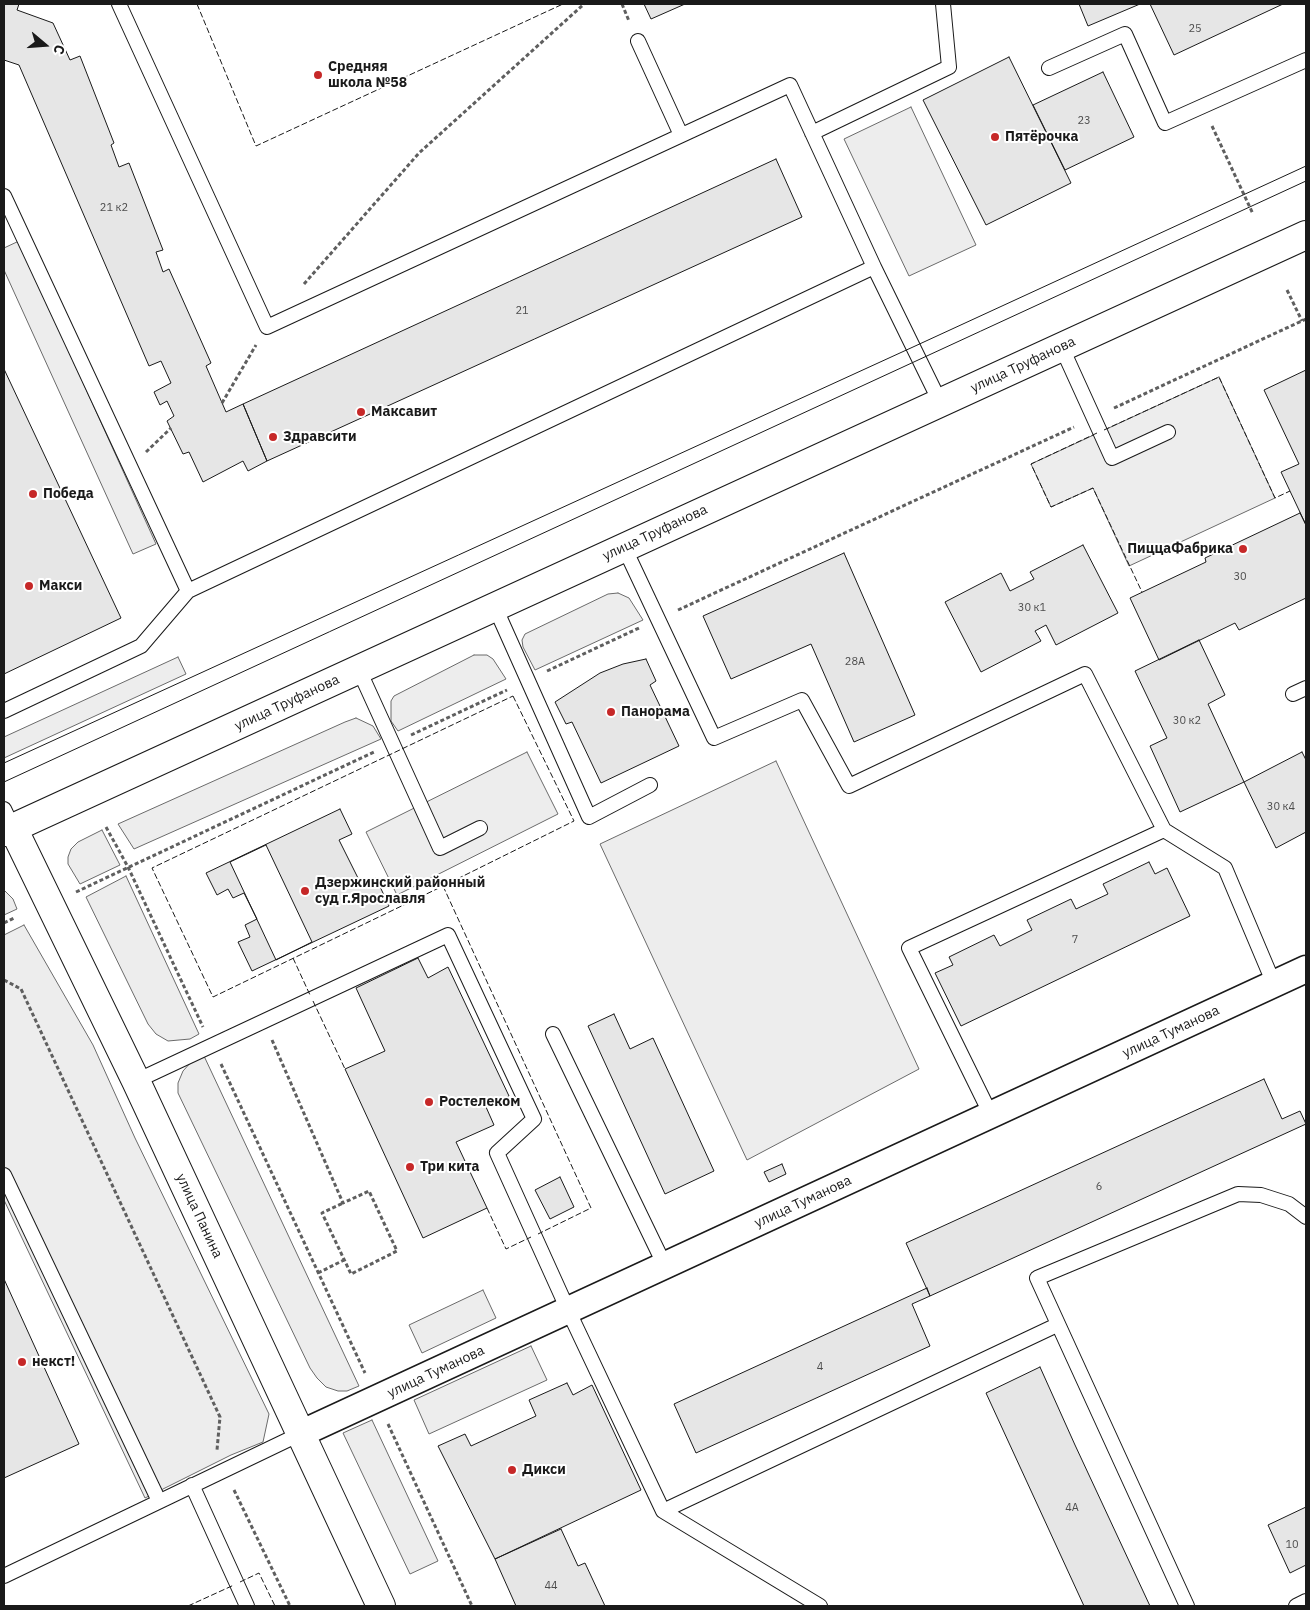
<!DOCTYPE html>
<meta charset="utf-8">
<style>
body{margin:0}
#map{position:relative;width:1310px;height:1610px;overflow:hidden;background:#fff;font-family:"IBM Plex Sans",sans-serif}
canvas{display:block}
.frame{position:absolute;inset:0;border:5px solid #1a1a1a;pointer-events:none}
.north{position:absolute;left:20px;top:20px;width:50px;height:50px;-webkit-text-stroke:4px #fff;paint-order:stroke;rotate:108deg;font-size:14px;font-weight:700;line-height:20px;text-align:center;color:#1a1a1a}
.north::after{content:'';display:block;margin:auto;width:18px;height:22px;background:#1a1a1a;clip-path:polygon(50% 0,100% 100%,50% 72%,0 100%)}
</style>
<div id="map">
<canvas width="1310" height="1610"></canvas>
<div class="frame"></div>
<div class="north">С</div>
</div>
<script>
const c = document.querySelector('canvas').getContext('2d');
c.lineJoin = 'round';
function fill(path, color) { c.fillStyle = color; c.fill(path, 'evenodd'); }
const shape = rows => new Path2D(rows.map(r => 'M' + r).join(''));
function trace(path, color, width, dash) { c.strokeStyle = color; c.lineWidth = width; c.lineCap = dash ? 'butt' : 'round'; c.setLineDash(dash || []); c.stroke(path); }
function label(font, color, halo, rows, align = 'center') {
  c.font = font + ' "IBM Plex Sans",sans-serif'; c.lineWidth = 4; c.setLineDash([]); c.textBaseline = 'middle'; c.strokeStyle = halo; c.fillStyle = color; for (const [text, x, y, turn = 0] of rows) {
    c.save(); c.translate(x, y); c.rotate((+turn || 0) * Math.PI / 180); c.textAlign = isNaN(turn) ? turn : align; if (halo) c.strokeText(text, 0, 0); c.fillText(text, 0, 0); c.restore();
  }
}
const built = shape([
 [911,107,976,245,909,276,844,139,911,107],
 [19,241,156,544,133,554,4,270,4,248,19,241],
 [1219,377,1275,498,1129,566,1093,488,1051,507,1031,464,1219,377],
 [618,593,629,598,643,620,535,670,523,647,522,640,525,634,608,594,618,593],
 [474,655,487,655,493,659,506,679,398,731,391,721,391,701,394,696,474,655],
 [178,657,186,674,4,758,4,737,178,657],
 [356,718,373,726,381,739,134,849,118,824,345,722,356,718],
 [527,752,558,814,397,895,366,832,527,752],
 [776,761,919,1069,747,1160,600,844,776,761],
 [102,830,120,865,80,884,68,864,68,857,71,849,78,842,102,830],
 [126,876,199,1034,190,1039,168,1041,156,1034,148,1024,86,897,126,876],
 [4,890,13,899,17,909,4,915,4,890],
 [24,925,93,1045,135,1138,269,1414,263,1442,231,1455,145,1498,4,1200,4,935,24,925],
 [204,1056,359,1386,347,1391,338,1391,326,1387,317,1378,310,1368,178,1093,178,1083,183,1071,192,1061,204,1056],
 [483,1290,496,1318,422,1353,409,1325,483,1290],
 [531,1346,547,1380,429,1434,414,1400,531,1346],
 [372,1420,438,1561,410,1574,343,1433,372,1420]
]);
fill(built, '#ededed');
trace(built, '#6a6a6a', 1);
const building = shape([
 [4,4,19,4,17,10,53,23,70,60,80,56,114,143,111,145,119,167,129,163,163,250,156,252,163,272,169,269,211,363,206,366,226,412,243,404,267,461,248,471,243,461,203,482,189,452,183,454,167,421,174,416,167,401,160,405,154,392,171,383,161,361,149,366,19,65,4,60,4,4],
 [644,4,685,4,651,19,644,4],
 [1079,4,1140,4,1088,26,1079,4],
 [1150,4,1283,4,1174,55,1150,4],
 [1009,57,1071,183,986,225,923,100,1009,57],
 [1103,72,1134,137,1065,170,1033,105,1103,72],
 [776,159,802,217,267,461,243,404,776,159],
 [4,369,121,618,4,674,4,369],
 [1306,370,1306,525,1281,472,1299,464,1264,390,1306,370],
 [1300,513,1306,525,1306,598,1239,630,1235,623,1159,660,1130,598,1206,562,1205,558,1300,513],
 [1083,545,1118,613,1056,645,1046,625,1035,631,1041,641,981,672,945,602,1001,573,1010,591,1034,579,1030,572,1083,545],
 [844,553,915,715,854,742,811,644,731,679,703,616,844,553],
 [1199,640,1225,695,1208,704,1244,782,1180,812,1150,746,1167,738,1135,671,1199,640],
 [646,659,656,681,650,685,679,746,601,783,572,722,566,724,555,702,600,673,623,664,646,659],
 [1302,752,1306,760,1306,832,1276,848,1244,782,1302,752],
 [340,809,352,834,339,840,362,886,376,878,389,906,252,971,238,942,250,937,245,925,257,919,244,893,233,898,228,889,217,895,206,873,340,809],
 [266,845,312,942,276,960,230,862,266,845],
 [1149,862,1155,874,1167,868,1190,916,961,1026,935,973,953,965,949,957,994,935,1000,946,1032,930,1027,920,1071,899,1076,909,1108,894,1103,884,1149,862],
 [418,958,428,978,448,967,509,1096,486,1107,494,1125,456,1142,487,1208,423,1238,345,1069,385,1051,356,988,418,958],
 [614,1014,630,1049,653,1038,714,1171,665,1194,588,1026,614,1014],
 [1264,1079,1282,1119,1300,1111,1306,1124,930,1296,906,1243,1264,1079],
 [782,1164,786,1174,769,1182,764,1172,782,1164],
 [560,1177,574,1207,550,1219,535,1190,560,1177],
 [4,1279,79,1444,4,1478,4,1279],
 [927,1288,930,1296,912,1304,930,1346,696,1453,674,1404,927,1288],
 [1040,1367,1075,1445,1150,1606,1084,1606,986,1393,1040,1367],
 [567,1383,573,1395,592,1385,641,1490,495,1559,438,1446,465,1434,471,1446,536,1416,529,1400,567,1383],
 [1306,1507,1306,1565,1290,1573,1268,1525,1306,1507],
 [561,1529,578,1566,585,1563,605,1606,516,1606,495,1559,561,1529]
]);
fill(building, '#e6e6e6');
trace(building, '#1a1a1a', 1);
const lane = shape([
 [119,4,267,327,790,85,874,267],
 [638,41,681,135],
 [1049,68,1125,34,1165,123,1306,60],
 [812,133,949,67,943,4],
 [4,196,188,591,874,267,941,404],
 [1062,348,1112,458,1168,432],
 [624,547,714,738,802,700,849,786,1085,674,1164,830],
 [495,607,589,817,650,785],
 [359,670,440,848,480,828],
 [1293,694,1306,688],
 [4,711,141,646,188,591],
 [4,809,13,828],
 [553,1034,665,1266],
 [136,1081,448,935,534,1119,497,1153,568,1310,663,1511,1057,1325],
 [991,1115,909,948,1164,830,1225,868,1274,984],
 [4,1175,159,1501],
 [192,1485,247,1606],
 [663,1511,820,1606],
 [4,1576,300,1434],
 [1187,1606,1037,1278,1238,1194,1261,1195,1289,1204,1306,1217],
 [1296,1606,1306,1601]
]);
const street = shape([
 [300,1434,1306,969]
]);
const secondary = shape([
 [13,828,136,1081,381,1606],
 [4,832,1306,235]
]);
trace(lane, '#1a1a1a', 16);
trace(street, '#1a1a1a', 29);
trace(secondary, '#1a1a1a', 30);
trace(shape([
 [622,4,629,21],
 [1212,126,1253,214],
 [304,284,419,153,584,4],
 [1287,290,1302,321],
 [222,403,256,345],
 [1114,408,1306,319],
 [146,452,171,428],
 [678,610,1074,427],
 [547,671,639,628],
 [411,735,507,690],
 [106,827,128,867,203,1027],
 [76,892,374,752],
 [4,923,14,918],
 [4,980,21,989,220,1417,217,1450],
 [272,1040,343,1203,369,1191,397,1251,351,1274,322,1213,343,1203],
 [221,1064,365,1373],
 [318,1273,344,1260],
 [388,1424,472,1606],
 [234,1490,290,1606]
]), '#5f5f5f', 3, [4, 2.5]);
trace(lane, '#fff', 14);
trace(street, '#fff', 26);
trace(secondary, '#fff', 28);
trace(shape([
 [4,763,913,347,1306,166],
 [4,782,1306,181]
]), '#1a1a1a', 1);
trace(shape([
 [197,4,256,146,563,4],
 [1104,430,1219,377,1275,498,1290,491],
 [1097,433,1031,464,1051,507,1093,488,1142,592],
 [513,696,574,821,443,886,213,997,152,868,513,696],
 [443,886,591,1208,538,1234],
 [293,958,310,995],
 [313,1001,345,1069],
 [487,1208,506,1249,531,1237],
 [240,1582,259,1573,275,1606],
 [188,1606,234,1585]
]), '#1a1a1a', 1, [6, 2.5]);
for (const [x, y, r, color] of [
 [318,75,5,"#c62828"],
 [995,137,5,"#c62828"],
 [361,412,5,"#c62828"],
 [273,437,5,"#c62828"],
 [33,494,5,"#c62828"],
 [1243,549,5,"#c62828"],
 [29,586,5,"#c62828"],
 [611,712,5,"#c62828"],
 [305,891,5,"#c62828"],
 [429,1102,5,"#c62828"],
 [410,1167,5,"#c62828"],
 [22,1362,5,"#c62828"],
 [512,1470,5,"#c62828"]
]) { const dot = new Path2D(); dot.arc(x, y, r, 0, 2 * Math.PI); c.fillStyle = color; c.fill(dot); trace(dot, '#fff', 2); }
label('11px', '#4d4d4d', null, [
 ["25",1195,29],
 ["23",1084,121],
 ["21 к2",114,208],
 ["21",522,311],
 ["30",1240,577],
 ["30 к1",1032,608],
 ["28А",855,662],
 ["30 к2",1187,721],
 ["30 к4",1281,807],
 ["7",1075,940],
 ["6",1099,1187],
 ["4",820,1367],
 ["4А",1072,1508],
 ["10",1292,1545],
 ["44",551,1586]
]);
label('bold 14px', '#1a1a1a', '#fff', [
 ["Средняя",328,67],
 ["школа №58",328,83],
 ["Пятёрочка",1005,137],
 ["Максавит",371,412],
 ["Здравсити",283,437],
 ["Победа",43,494],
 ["ПиццаФабрика",1233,549,"right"],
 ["Макси",39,586],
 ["Панорама",621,712],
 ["Дзержинский районный",315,883],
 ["суд г.Ярославля",315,899],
 ["Ростелеком",439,1102],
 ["Три кита",420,1167],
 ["некст!",32,1362],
 ["Дикси",522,1470]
], 'left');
label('14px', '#1a1a1a', '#fff', [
 ["улица Труфанова",1023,365,-25],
 ["улица Труфанова",655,533,-25],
 ["улица Труфанова",287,703,-25],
 ["улица Туманова",1171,1032,-25],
 ["улица Туманова",803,1202,-25],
 ["улица Панина",199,1216,65],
 ["улица Туманова",436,1372,-25]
]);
</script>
